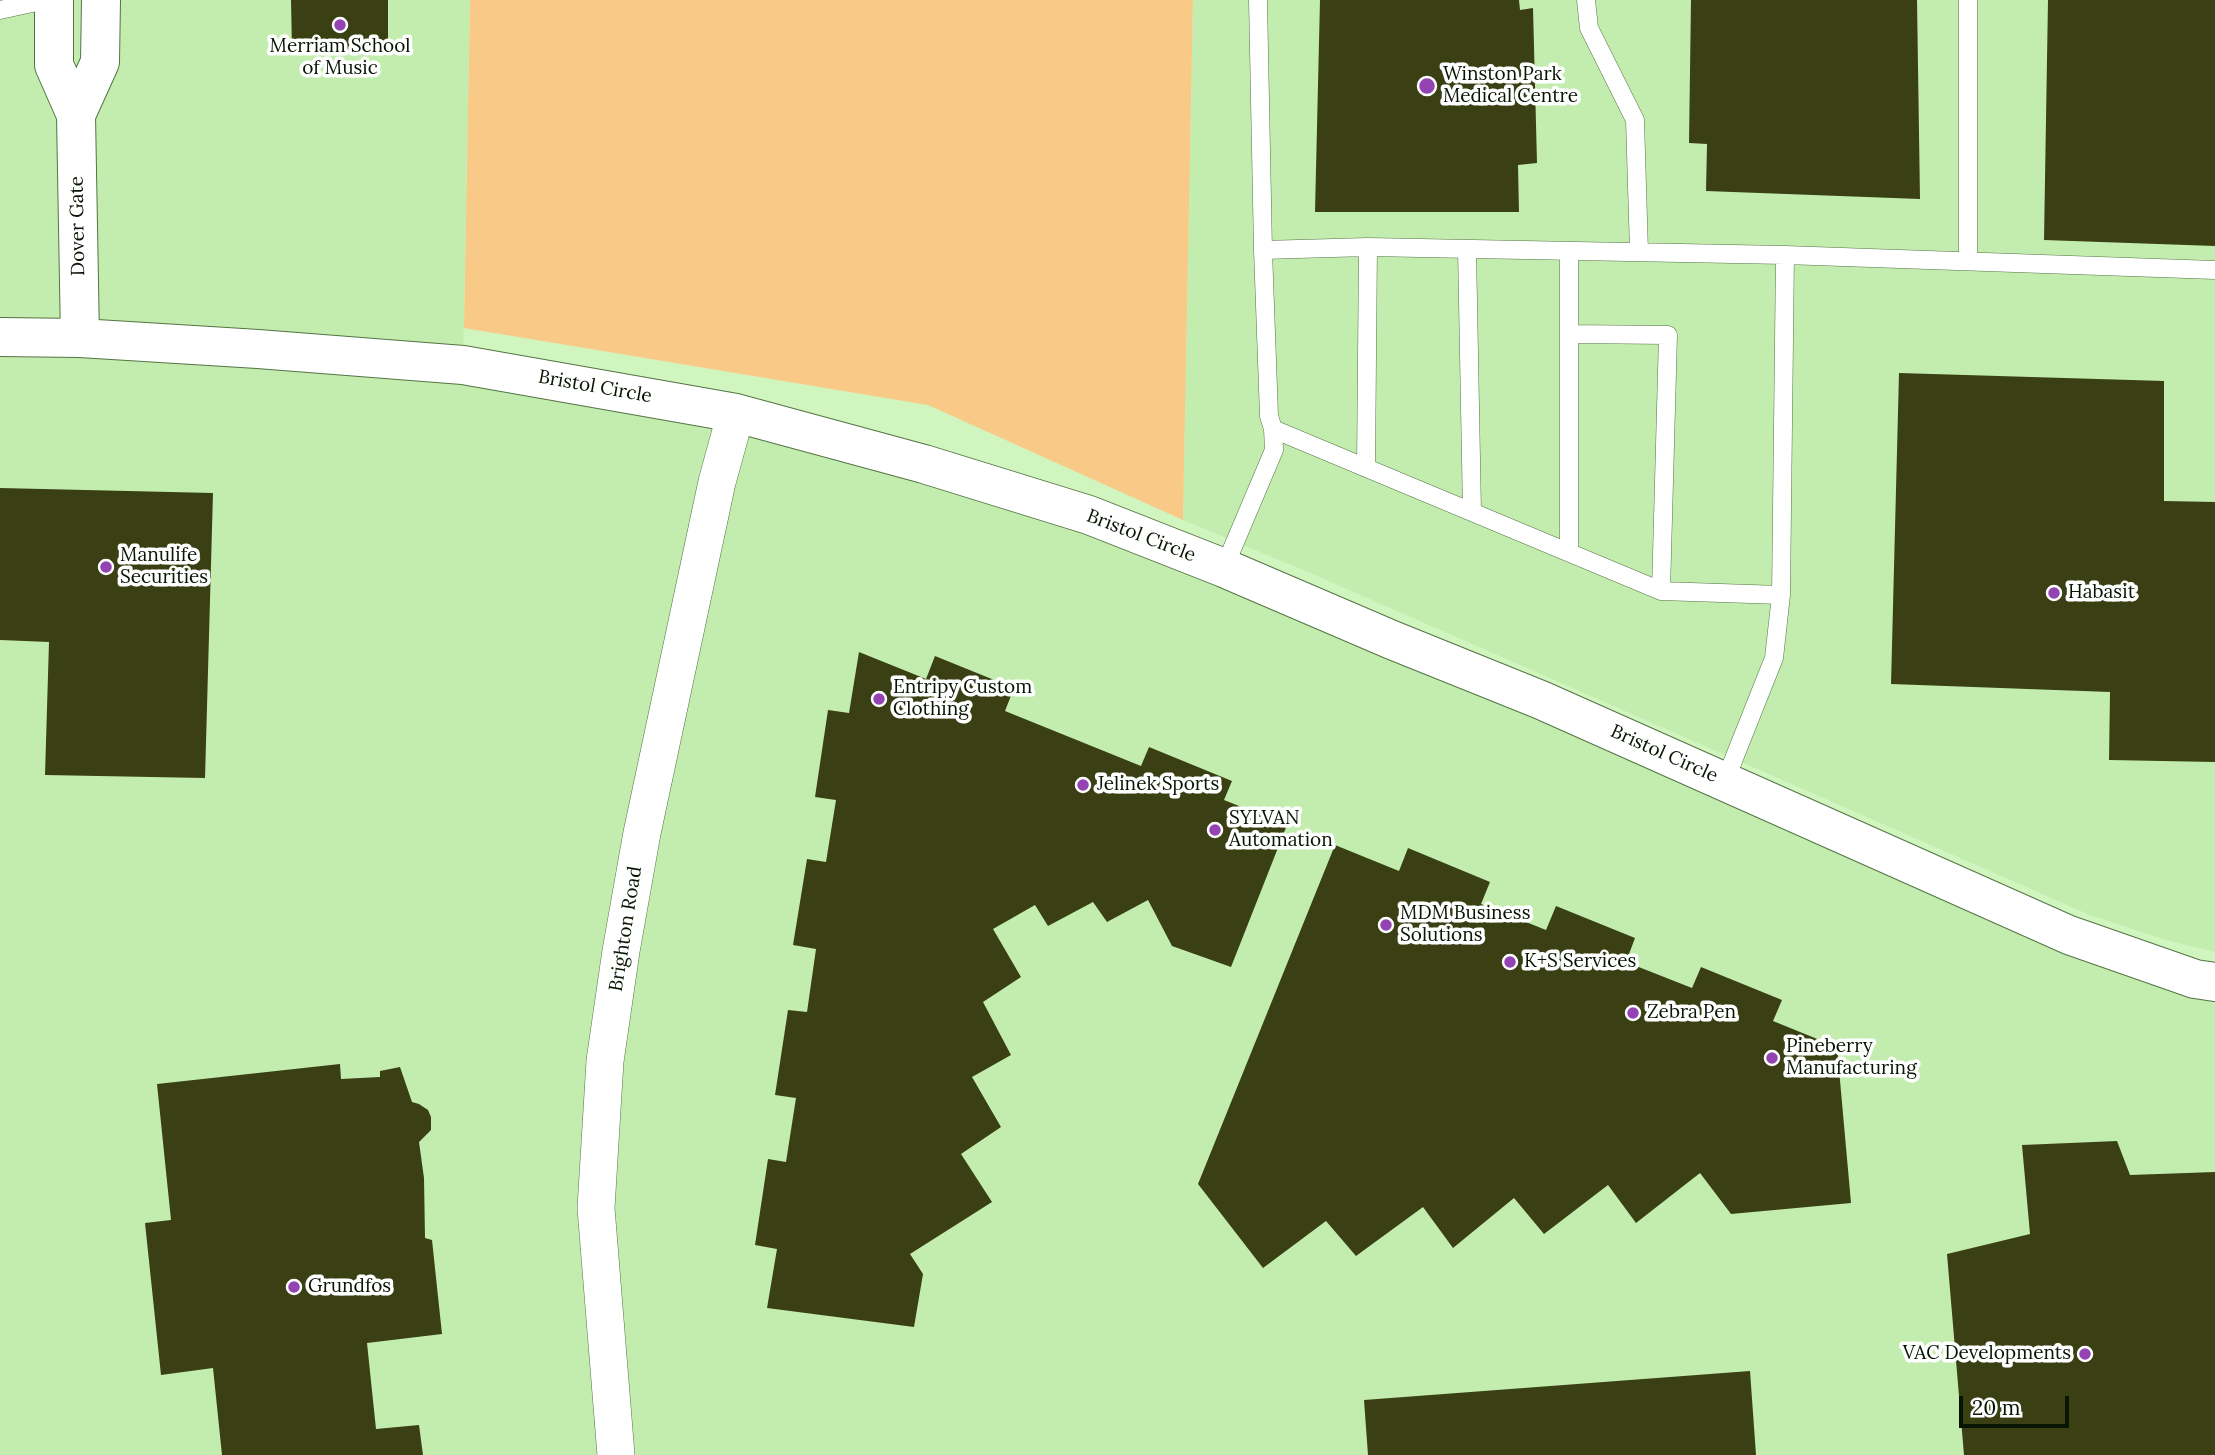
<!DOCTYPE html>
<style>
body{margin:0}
#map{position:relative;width:2215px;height:1455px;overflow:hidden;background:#d0f5bf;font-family:Lora,serif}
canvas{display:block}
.scale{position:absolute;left:1959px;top:1396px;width:110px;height:32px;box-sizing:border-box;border:4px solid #081503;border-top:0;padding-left:9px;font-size:21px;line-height:24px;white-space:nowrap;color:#081503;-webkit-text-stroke:5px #fff;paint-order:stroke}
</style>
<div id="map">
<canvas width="2215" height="1455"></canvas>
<div class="scale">20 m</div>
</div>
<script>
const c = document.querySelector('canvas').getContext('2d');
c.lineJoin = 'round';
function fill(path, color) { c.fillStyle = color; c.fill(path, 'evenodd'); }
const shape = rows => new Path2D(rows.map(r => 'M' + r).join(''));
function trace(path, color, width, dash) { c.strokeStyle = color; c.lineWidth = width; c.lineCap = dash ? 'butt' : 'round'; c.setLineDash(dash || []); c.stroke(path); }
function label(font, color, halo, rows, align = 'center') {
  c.font = font + ' Lora,serif'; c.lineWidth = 7; c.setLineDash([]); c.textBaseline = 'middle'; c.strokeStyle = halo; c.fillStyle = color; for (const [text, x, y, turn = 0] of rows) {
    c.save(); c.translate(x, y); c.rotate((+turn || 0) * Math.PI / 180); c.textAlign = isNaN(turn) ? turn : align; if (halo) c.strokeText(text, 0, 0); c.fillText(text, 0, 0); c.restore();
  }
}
fill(shape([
 [0,0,470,0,463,365,924,464,2215,982,2215,1455,0,1455],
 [1193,0,2215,0,2215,952,2166,940,2090,915,1308,572,1183,520]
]), '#c3edaf');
fill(shape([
 [470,0,1193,0,1183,520,928,405,464,328]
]), '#f9ca87');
fill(shape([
 [291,0,388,0,388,50,292,51],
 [1320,0,1519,0,1520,10,1533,8,1537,163,1518,165,1519,212,1315,212],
 [1691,0,1917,0,1920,199,1706,191,1707,144,1689,143],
 [2048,0,2215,0,2215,246,2044,240],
 [1899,373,2164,381,2164,501,2215,502,2215,762,2109,760,2110,692,1891,684],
 [0,488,213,493,205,778,45,775,49,642,0,640],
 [859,652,926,679,935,656,1014,688,1005,711,1141,766,1149,747,1232,781,1224,800,1287,825,1231,967,1172,946,1148,900,1107,922,1093,902,1048,926,1035,905,993,929,1021,977,983,1002,1011,1055,972,1077,1001,1127,961,1154,992,1202,910,1254,923,1274,914,1327,767,1308,777,1249,755,1245,768,1159,786,1162,796,1098,775,1095,788,1010,807,1012,816,949,793,945,807,859,826,862,836,800,815,797,828,710,849,713],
 [1335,845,1399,871,1408,848,1490,882,1481,904,1546,930,1556,906,1635,938,1626,962,1692,988,1701,967,1782,1000,1773,1021,1837,1047,1851,1203,1731,1214,1700,1173,1636,1223,1608,1185,1544,1234,1514,1198,1453,1248,1423,1207,1356,1256,1326,1221,1263,1268,1198,1184],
 [340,1064,341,1079,380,1077,380,1071,400,1067,412,1102,419,1104,428,1110,431,1117,431,1130,419,1142,424,1178,425,1238,432,1240,442,1334,367,1343,376,1429,419,1425,423,1455,222,1455,213,1368,161,1375,145,1223,171,1220,157,1084],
 [2117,1141,2130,1175,2215,1172,2215,1455,1964,1455,1947,1254,2030,1234,2022,1145],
 [1750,1371,1756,1455,1368,1455,1364,1400]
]), '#3a4013');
const lane = shape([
 [1258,0,1263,250],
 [1586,0,1589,28,1635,120,1639,252],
 [1968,0,1968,261],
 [0,10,46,0],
 [1467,249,1472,512],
 [1785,255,2215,270],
 [1569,334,1668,335,1661,591],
 [1273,429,1661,591,1781,595],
 [1366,468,1368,247],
 [1569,552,1569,251],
 [1224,568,1274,450,1273,429,1269,416,1263,250,1368,247,1785,255,1781,595,1774,658,1725,781]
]);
const street = shape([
 [616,1455,596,1208,605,1061,621,951,642,833,717,482,736,413]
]);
const secondary = shape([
 [54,0,54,65,76,115,80,338],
 [76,115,100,62,101,0],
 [0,337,80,338,258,349,463,365,736,413,924,464,1089,515,1224,568,1392,640,1541,700,2069,935,2195,979,2215,982]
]);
trace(lane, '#547444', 19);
trace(street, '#547444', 38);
trace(secondary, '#547444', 40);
trace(lane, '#fff', 18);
trace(street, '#fff', 37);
trace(secondary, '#fff', 38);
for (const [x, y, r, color] of [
 [340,25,7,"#9443b3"],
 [1427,86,9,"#9443b3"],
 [106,567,7,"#9443b3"],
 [2054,593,7,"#9443b3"],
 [879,699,7,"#9443b3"],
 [1083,785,7,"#9443b3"],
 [1215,830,7,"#9443b3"],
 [1386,925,7,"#9443b3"],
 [1510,962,7,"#9443b3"],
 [1633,1013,7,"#9443b3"],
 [1772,1058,7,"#9443b3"],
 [294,1287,7,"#9443b3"],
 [2085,1354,7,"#9443b3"]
]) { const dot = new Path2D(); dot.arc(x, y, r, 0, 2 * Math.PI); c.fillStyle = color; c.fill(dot); trace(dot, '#fff', 2.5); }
label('19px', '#081503', '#fff', [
 ["Merriam School",340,47,"center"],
 ["of Music",340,69,"center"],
 ["Winston Park",1443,75],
 ["Medical Centre",1443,97],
 ["Manulife",120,556],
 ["Securities",120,578],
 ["Habasit",2068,593],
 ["Entripy Custom",893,688],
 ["Clothing",893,710],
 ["Jelinek Sports",1097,785],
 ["SYLVAN",1229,819],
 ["Automation",1229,841],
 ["MDM Business",1400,914],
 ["Solutions",1400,936],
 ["K+S Services",1524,962],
 ["Zebra Pen",1647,1013],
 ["Pineberry",1786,1047],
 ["Manufacturing",1786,1069],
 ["Grundfos",308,1287],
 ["VAC Developments",2071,1354,"right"]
], 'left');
label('19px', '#081503', '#fff', [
 ["Dover Gate",78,226,-91],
 ["Bristol Circle",595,387,10],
 ["Bristol Circle",1141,536,21],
 ["Bristol Circle",1664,754,24],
 ["Brighton Road",626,929,-81]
]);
</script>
